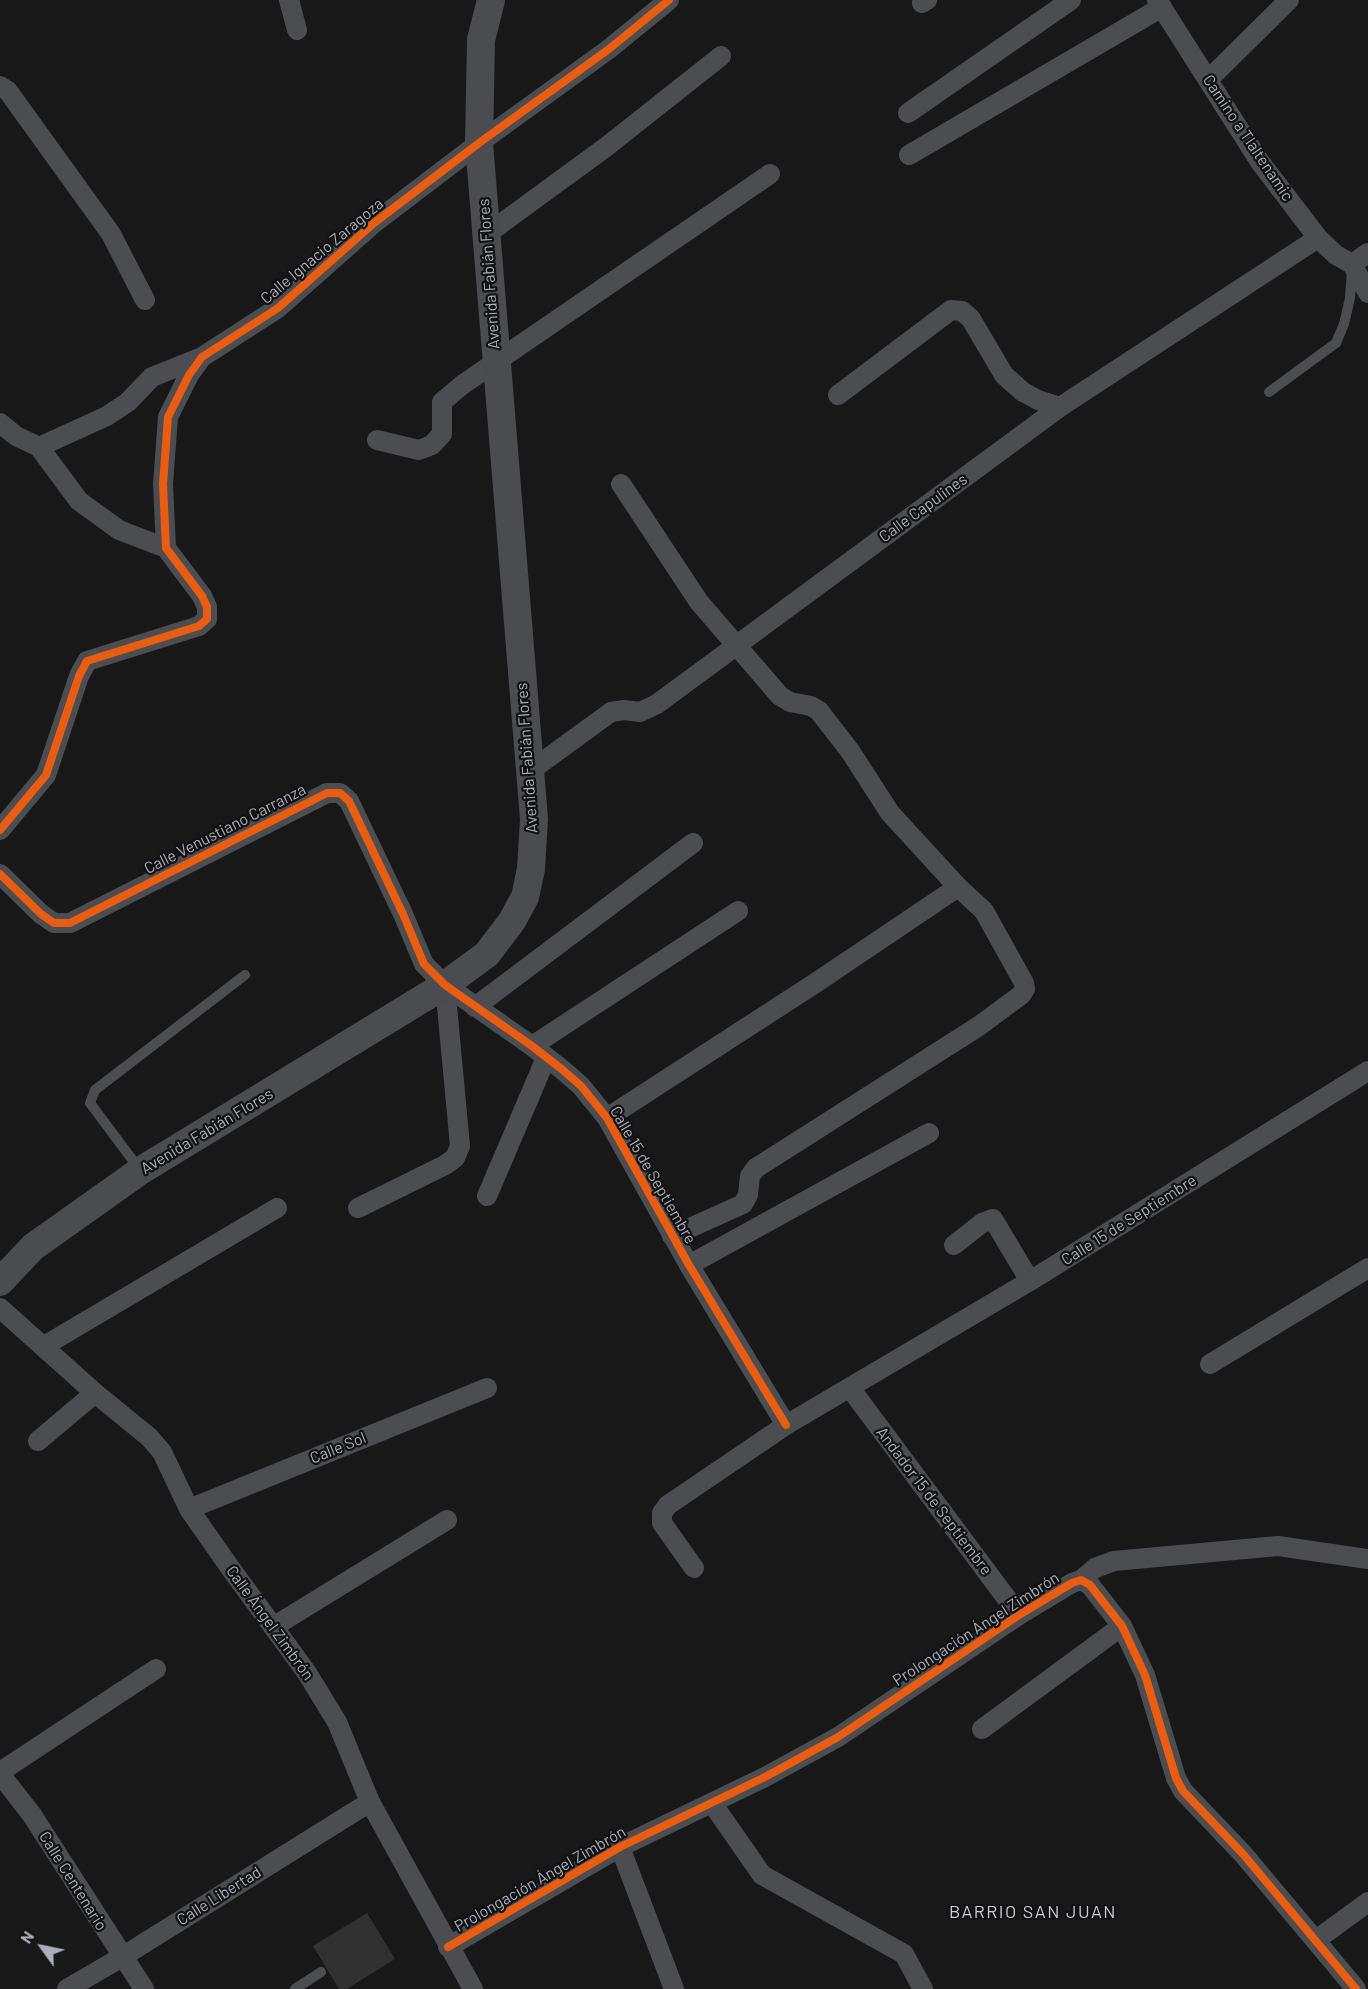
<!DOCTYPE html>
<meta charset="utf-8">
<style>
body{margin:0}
#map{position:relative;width:1368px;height:1989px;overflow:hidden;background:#181818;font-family:Barlow,sans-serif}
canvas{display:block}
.north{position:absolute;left:12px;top:1917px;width:60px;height:60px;-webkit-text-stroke:4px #121214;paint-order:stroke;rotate:303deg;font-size:16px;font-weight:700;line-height:24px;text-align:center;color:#aaafb8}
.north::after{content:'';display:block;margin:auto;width:21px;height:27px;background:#aaafb8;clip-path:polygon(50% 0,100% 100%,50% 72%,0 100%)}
</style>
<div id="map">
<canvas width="1368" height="1989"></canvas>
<div class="north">N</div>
</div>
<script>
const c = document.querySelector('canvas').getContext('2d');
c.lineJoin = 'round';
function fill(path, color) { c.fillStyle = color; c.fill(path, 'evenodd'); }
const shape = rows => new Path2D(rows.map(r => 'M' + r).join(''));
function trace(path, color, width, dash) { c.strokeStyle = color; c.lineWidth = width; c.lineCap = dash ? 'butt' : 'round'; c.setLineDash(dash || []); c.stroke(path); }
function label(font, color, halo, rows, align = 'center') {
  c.font = font + ' Barlow,sans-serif'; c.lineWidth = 4.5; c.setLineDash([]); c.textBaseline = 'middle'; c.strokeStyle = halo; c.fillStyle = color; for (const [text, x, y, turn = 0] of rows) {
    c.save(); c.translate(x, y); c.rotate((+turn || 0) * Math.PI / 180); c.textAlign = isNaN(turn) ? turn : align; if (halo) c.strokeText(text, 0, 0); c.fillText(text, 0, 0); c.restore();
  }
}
fill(shape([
 [367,1913,395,1959,347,1989,339,1989,313,1946]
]), '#313132');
trace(shape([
 [1269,392,1336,343,1344,324,1350,298,1352,270],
 [140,1170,90,1103,95,1090,245,975],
 [295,1989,321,1972]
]), '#4c4d51', 10);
trace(shape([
 [289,0,297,30],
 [1157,0,1260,162,1318,238,1336,255,1352,264],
 [922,3,927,0],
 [1208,80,1289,0],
 [0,86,8,91,111,234,145,300],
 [908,113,1071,0],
 [909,155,1162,7],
 [487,234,606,147,721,56],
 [1352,264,1368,293],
 [1352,264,1368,253],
 [838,395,951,310,962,311,971,319,1004,375,1023,392,1038,400,1060,407],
 [0,423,16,436,39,447,107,416,128,402,152,377,202,357],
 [377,440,419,450,432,445,442,434,442,402,462,385,770,174],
 [39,447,79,501,119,530,166,548],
 [621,484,699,602,780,696,790,702,811,706,819,711,850,751,890,813,958,887,984,911,1024,983,1025,989,1021,995,979,1026,756,1168,750,1176,748,1195,743,1204,672,1236],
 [530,771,611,712,624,710,640,712,657,704,1060,407,1318,238],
 [0,830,46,775,79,676,87,661,199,626,207,619,207,607,202,596,166,548,163,484,168,417,189,375,202,357,278,308,374,223,479,143,609,49,669,0],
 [0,874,41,914,54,923,70,923,327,793,340,793,349,801,403,914,424,964,445,985,532,1046,564,1071,581,1086,607,1118,689,1265,786,1425],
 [475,1007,693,843],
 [532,1046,738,911],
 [607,1118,817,982,958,887],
 [487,1196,546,1058],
 [358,1208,445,1165,455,1158,460,1146,445,985],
 [954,1245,982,1223,993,1219,1030,1281],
 [689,1265,929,1133],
 [0,1308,95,1393,149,1437,162,1452,189,1509,231,1569,307,1673,337,1722,370,1802,473,1989],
 [44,1346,277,1208],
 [1210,1364,1368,1268],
 [850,1388,1019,1615],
 [38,1441,95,1393],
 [189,1509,487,1388],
 [694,1568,662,1523,662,1513,668,1505,786,1425,1030,1281,1368,1071],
 [1081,1580,1095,1568,1114,1561,1278,1546,1368,1559],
 [273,1627,447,1520],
 [982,1729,1122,1626],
 [0,1772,156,1669],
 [0,1774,32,1815,144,1989],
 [712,1803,762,1875,904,1954,923,1989],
 [620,1847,674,1989],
 [1316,1940,1368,1902],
 [448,1947,620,1847,765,1777,838,1737,1019,1615,1072,1583,1081,1580,1090,1585,1122,1626,1145,1675,1176,1778,1183,1791,1243,1854,1356,1989],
 [67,1989,122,1957,370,1802]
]), '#4c4d51', 20);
trace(shape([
 [0,1282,33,1247,140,1171,445,985,487,954,512,921,525,897,531,869,534,819,479,143,481,40,491,0]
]), '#4b4c4f', 28);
trace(shape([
 [0,830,46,775,79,676,87,661,199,626,207,619,207,607,202,596,166,548,163,484,168,417,189,375,202,357,278,308,374,223,479,143,609,49,669,0],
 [0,874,41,914,54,923,70,923,327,793,340,793,349,801,403,914,424,964,445,985,532,1046,564,1071,581,1086,607,1118,689,1265,786,1425],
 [448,1947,620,1847,765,1777,838,1737,1019,1615,1072,1583,1081,1580,1090,1585,1122,1626,1145,1675,1176,1778,1183,1791,1243,1854,1356,1989]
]), '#e95d12', 8);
label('16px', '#aaafb8', '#121214', [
 ["Camino a Tlaltenamic",1248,138,56],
 ["Calle Ignacio Zaragoza",322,251,-40],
 ["Avenida Fabián Flores",489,274,-94],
 ["Calle Capulines",923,508,-36],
 ["Avenida Fabián Flores",527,758,-94],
 ["Calle Venustiano Carranza",225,829,-27],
 ["Avenida Fabián Flores",207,1131,-31],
 ["Calle 15 de Septiembre",653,1175,60],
 ["Calle 15 de Septiembre",1129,1220,-32],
 ["Calle Sol",338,1448,-22],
 ["Andador 15 de Septiembre",934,1501,53],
 ["Calle Ángel Zimbrón",270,1623,54],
 ["Prolongación Ángel Zimbrón",976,1629,-33],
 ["Prolongación Ángel Zimbrón",540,1879,-30],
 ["Calle Centenario",73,1881,58],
 ["Calle Libertad",219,1896,-32]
]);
c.letterSpacing = '1.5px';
label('18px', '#cbced4', '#121214', [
 ["BARRIO SAN JUAN",1033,1912]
]);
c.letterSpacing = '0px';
</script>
